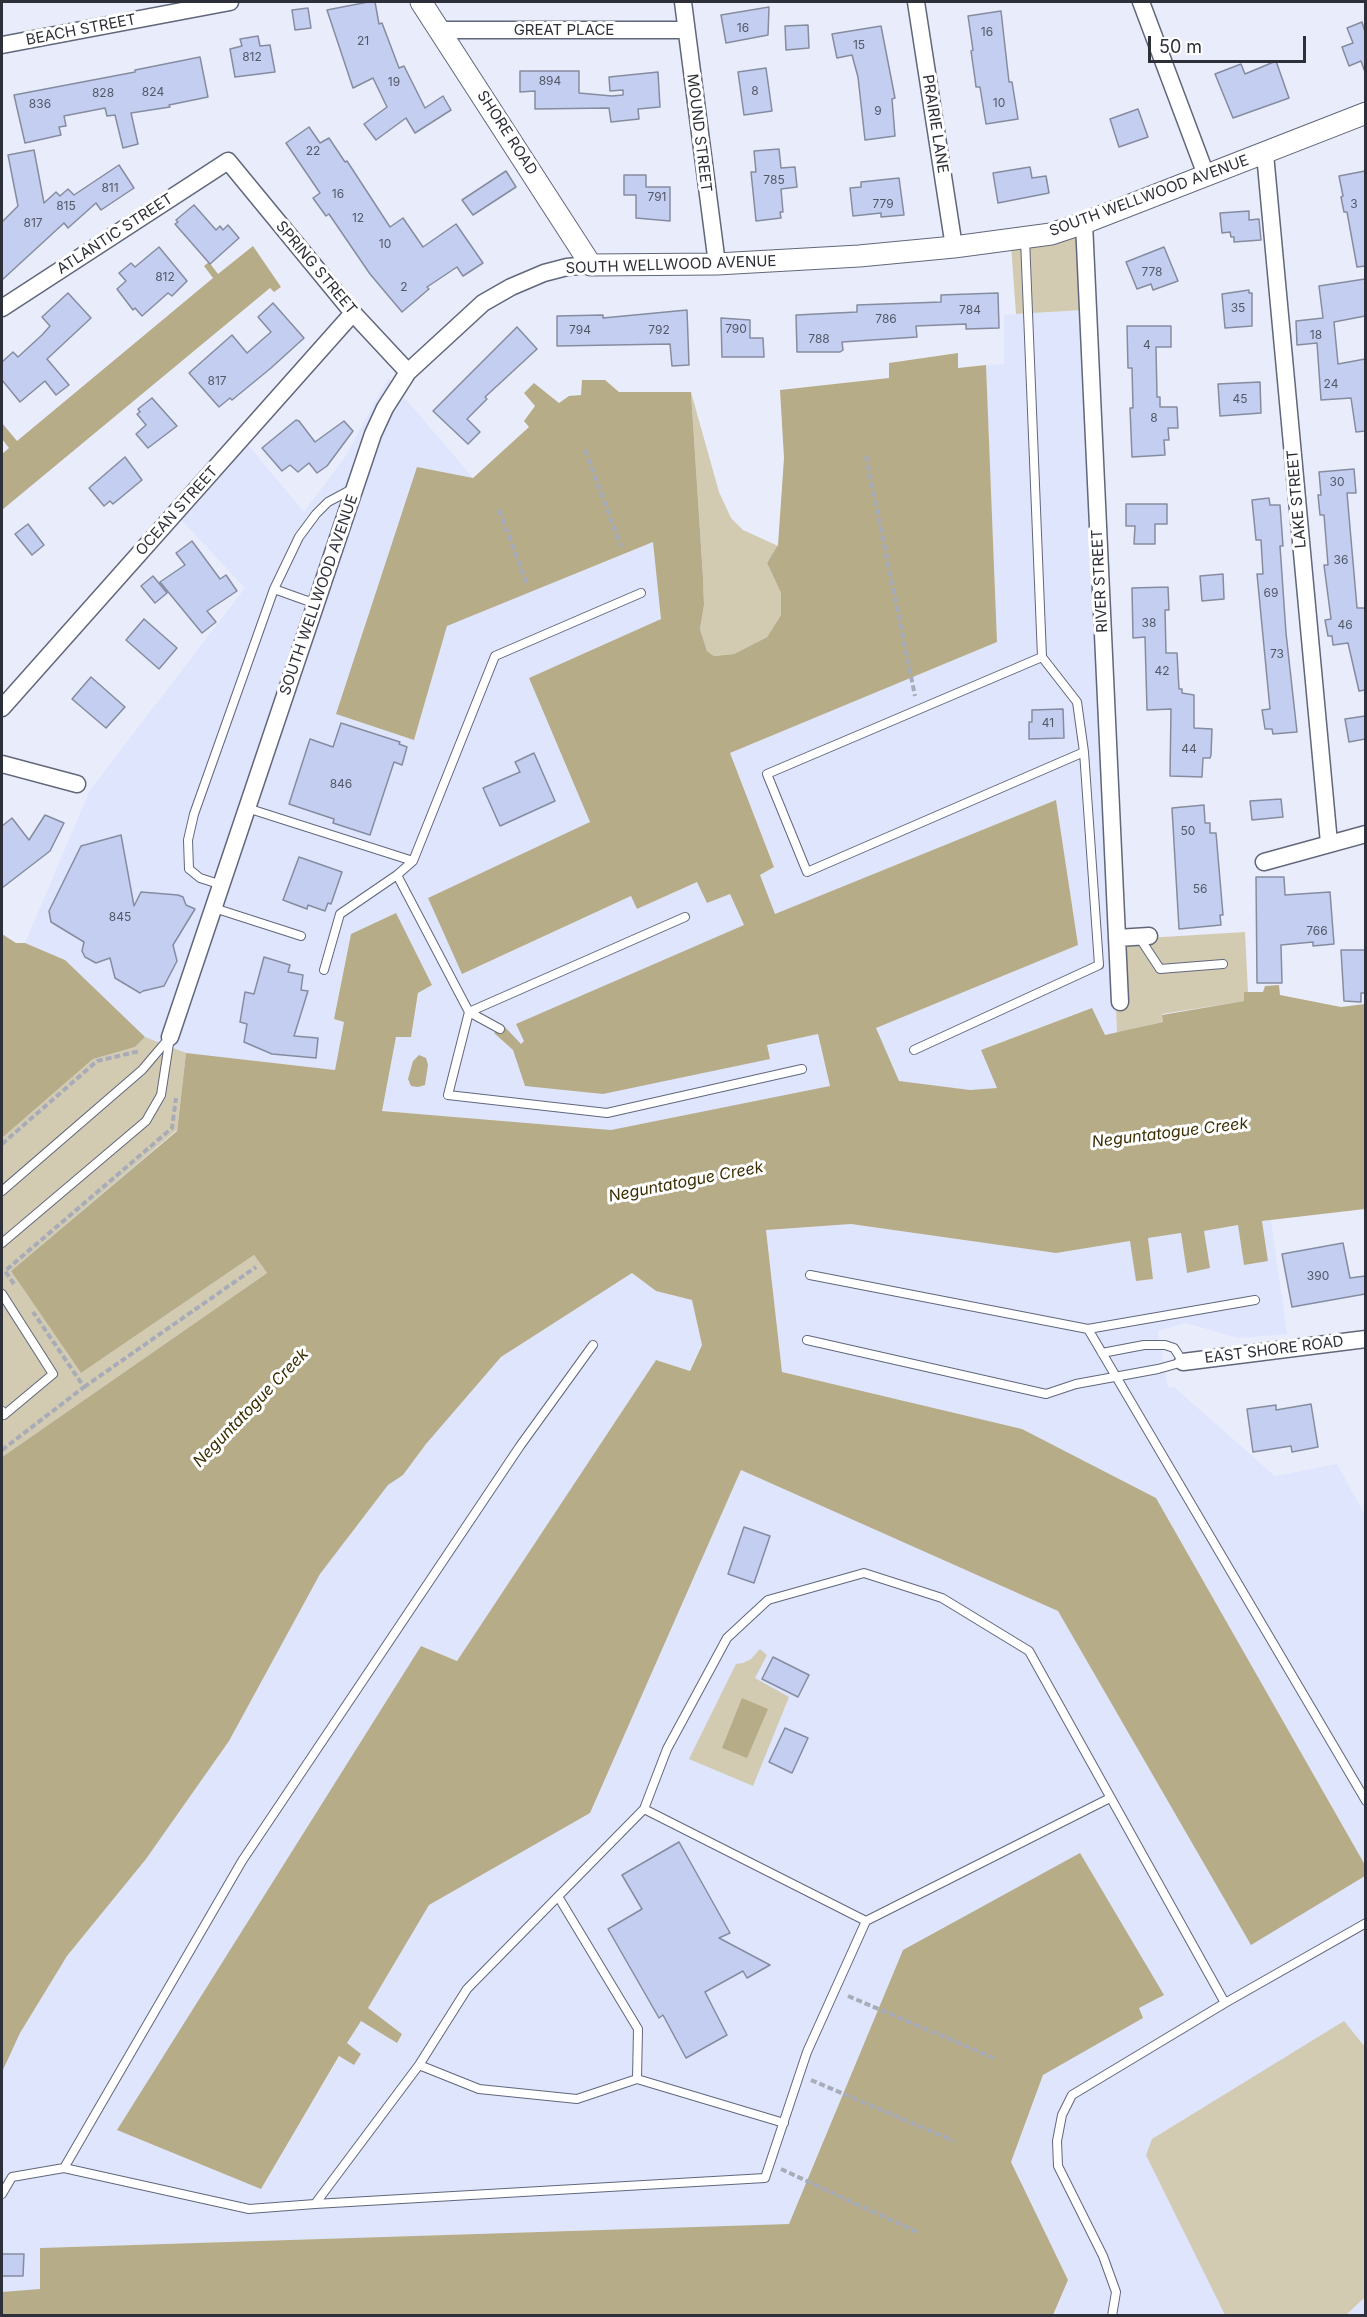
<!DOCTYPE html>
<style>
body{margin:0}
#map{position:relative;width:1367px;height:2317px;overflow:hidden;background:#e9edfb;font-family:Inter,sans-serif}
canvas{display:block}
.frame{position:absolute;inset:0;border:3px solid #2e3039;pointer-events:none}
.scale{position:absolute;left:1148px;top:36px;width:158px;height:27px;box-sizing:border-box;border:3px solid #2e3039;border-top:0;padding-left:8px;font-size:18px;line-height:21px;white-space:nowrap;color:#2e3039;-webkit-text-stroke:4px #fff;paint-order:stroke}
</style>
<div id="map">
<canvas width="1367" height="2317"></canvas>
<div class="frame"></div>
<div class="scale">50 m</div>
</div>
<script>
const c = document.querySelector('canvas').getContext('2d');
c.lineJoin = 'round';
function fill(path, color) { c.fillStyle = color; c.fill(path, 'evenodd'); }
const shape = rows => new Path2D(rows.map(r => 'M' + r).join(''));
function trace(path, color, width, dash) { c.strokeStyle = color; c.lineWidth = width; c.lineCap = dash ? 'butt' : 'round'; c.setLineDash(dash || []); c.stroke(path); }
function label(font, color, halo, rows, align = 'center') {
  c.font = font + ' Inter,sans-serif'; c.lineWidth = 6; c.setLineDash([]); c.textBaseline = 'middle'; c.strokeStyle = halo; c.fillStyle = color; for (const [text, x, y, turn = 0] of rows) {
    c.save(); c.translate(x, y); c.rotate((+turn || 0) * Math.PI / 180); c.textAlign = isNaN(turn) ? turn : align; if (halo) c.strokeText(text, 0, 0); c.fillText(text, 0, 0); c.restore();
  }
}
fill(shape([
 [1083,310,1117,1033,1105,1035,1091,1008,981,1050,998,1088,970,1090,899,1082,876,1028,1078,945,1056,800,775,915,760,875,774,866,730,753,997,642,986,365,1004,364,1004,315],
 [388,378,473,478,417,467,414,740,447,626,654,542,661,619,529,678,590,823,428,898,463,974,632,896,637,909,698,882,730,894,744,926,517,1024,524,1041,521,1044,494,1033,513,1050,525,1086,769,1059,767,1045,818,1034,830,1087,611,1130,382,1111,396,1037,411,1037,419,993,432,985,395,913,351,934,334,1019,344,1021,335,1070,186,1053,81,1373,254,1255,2,1457,2,1138,93,1059,65,960,25,943,90,790,245,588,172,510,238,433,304,512,345,457],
 [1271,1220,1287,1334,1238,1338,1186,1323,1158,1331,1168,1388,1174,1387,1275,1476,1337,1464,1365,1515,1365,1865,1156,1498,1022,1429,782,1372,766,1230,851,1224,1056,1253,1131,1241,1136,1281,1153,1279,1147,1238,1181,1233,1187,1273,1204,1231,1238,1224,1244,1265,1268,1261,1262,1221],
 [632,1273,656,1291,692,1300,702,1345,689,1371,656,1360,457,1661,422,1646,261,2189,340,2056,361,2054,347,2044,361,2020,396,2043,402,2034,368,2008,429,1905,590,1813,741,1470,1058,1610,1251,1944,1365,1876,1365,2315,1053,2315,1068,2280,1011,2162,1043,2075,1143,2018,1139,2009,903,1951,789,2224,40,2248,40,2290,2,2292,2,2072,20,2033,67,1956,146,1859,229,1741,320,1574,388,1485,403,1475,426,1444,501,1357]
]), '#dee5fd');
fill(shape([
 [1081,231,1083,310,1016,314,1011,245],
 [691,392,719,492,731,518,743,530,778,546,767,563,781,593,781,615,767,637,734,654,714,656,707,651,700,629,704,605,703,577],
 [1245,932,1248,992,1244,993,1245,1001,1162,1014,1163,1022,1117,1033,1113,940],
 [145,1037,186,1053,177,1130,11,1271,81,1373,254,1255,267,1273,2,1457,2,1138,93,1059,135,1047],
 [760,1649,767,1655,755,1678,789,1697,753,1786,689,1759,736,1664,743,1663,751,1659],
 [1344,2021,1365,2047,1365,2297,1346,2315,1225,2315,1146,2155,1152,2139]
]), '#d2cbb2');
fill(shape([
 [253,246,281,287,274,292,270,288,2,510,2,454,9,448,2,439,2,423,17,441,213,278,204,266,209,262,218,274],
 [958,353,958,368,986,365,997,642,730,753,774,867,760,875,775,914,1056,800,1078,945,876,1028,899,1081,970,1090,997,1088,981,1050,1092,1008,1105,1035,1163,1022,1162,1015,1244,1001,1244,992,1263,992,1265,986,1279,985,1280,995,1341,1007,1365,1004,1365,1209,1262,1221,1268,1261,1244,1265,1238,1225,1204,1231,1210,1268,1187,1273,1181,1233,1148,1238,1153,1279,1136,1281,1130,1241,1056,1253,851,1224,766,1230,782,1372,1022,1429,1156,1498,1365,1865,1365,1876,1251,1945,1058,1611,741,1470,590,1813,429,1905,368,2008,402,2034,397,2043,361,2021,347,2043,361,2054,354,2065,339,2056,261,2189,117,2130,421,1646,457,1661,656,1360,690,1371,702,1345,692,1300,656,1291,632,1273,501,1357,426,1444,403,1475,388,1485,320,1574,229,1741,146,1859,67,1956,20,2033,2,2072,2,1457,267,1273,254,1255,81,1373,11,1271,177,1131,186,1053,335,1070,344,1022,334,1019,351,934,396,913,432,985,418,993,411,1037,396,1037,382,1111,611,1130,830,1086,818,1034,767,1045,770,1059,603,1094,525,1086,513,1050,494,1033,503,1025,521,1044,524,1041,516,1024,744,925,730,894,707,903,697,882,637,909,631,896,462,974,428,898,590,822,529,678,661,619,653,542,447,626,414,740,336,714,417,467,473,478,529,427,524,421,535,406,524,393,534,383,559,403,569,396,581,395,582,380,605,380,619,392,691,392,703,577,704,605,700,629,707,651,714,656,734,654,767,637,781,615,781,593,767,563,778,545,784,458,780,390,889,378,889,363],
 [2,934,16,943,25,943,65,960,145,1037,135,1047,93,1059,2,1138],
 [419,1055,426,1058,428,1065,425,1085,418,1087,411,1086,408,1079,413,1061],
 [742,1698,768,1709,747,1758,722,1748],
 [1080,1853,1164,1995,1139,2008,1143,2018,1043,2075,1011,2162,1068,2280,1053,2315,2,2315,2,2292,40,2289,40,2248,789,2224,903,1950]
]), '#b7ac88');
const building = shape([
 [368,2,375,2,379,24,382,23,399,68,404,66,425,108,443,96,451,110,415,133,406,118,376,140,364,124,387,107,373,78,353,88,327,10,368,2],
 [769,7,768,35,726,43,721,15,769,7],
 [308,8,311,28,295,30,292,10,308,8],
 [1001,11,1009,82,1012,82,1018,119,986,124,980,87,976,87,975,79,971,51,973,50,968,16,1001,11],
 [1362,22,1365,32,1365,72,1361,61,1349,66,1342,47,1353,43,1347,28,1362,22],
 [808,25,809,48,786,50,785,26,808,25],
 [881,26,895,98,892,99,895,136,865,140,858,77,852,55,837,58,832,34,881,26],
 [258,36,260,46,270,45,275,72,235,77,230,49,242,46,240,39,258,36],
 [200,57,208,97,169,105,170,107,131,113,138,144,123,148,115,115,107,116,105,108,64,116,66,126,59,127,61,135,25,143,14,95,135,72,135,70,200,57],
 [1276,61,1289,98,1233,118,1215,74,1241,64,1245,74,1276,61],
 [766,68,772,111,744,115,738,72,766,68],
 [520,71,579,71,579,93,612,96,623,95,623,90,610,91,609,77,658,72,660,107,638,109,639,119,611,122,609,108,535,109,535,91,520,92,520,71],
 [1138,109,1148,137,1119,147,1110,119,1138,109],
 [309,127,320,143,329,138,345,162,347,161,390,227,403,218,423,247,456,224,483,263,463,276,457,267,427,287,429,289,402,312,370,274,329,214,326,216,313,198,320,193,286,143,309,127],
 [779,149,781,168,795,167,797,187,781,189,783,212,780,212,781,218,756,221,751,172,756,172,754,151,779,149],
 [34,150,44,203,56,192,60,196,68,189,74,195,119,165,134,188,101,210,96,203,68,228,64,223,2,280,2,222,18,206,8,155,34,150],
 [1030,167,1032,178,1046,176,1049,193,998,203,993,173,1030,167],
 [506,171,516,187,473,215,462,200,506,171],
 [1365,171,1365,266,1357,267,1347,212,1344,212,1341,197,1343,196,1339,176,1365,171],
 [624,175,646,175,646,187,670,187,670,221,636,218,636,195,624,195,624,175],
 [899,178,904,215,881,217,881,213,853,216,850,188,861,187,861,182,899,178],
 [194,205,216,230,220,226,223,230,228,225,239,238,210,264,175,224,178,222,176,220,194,205],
 [1249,211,1249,220,1259,219,1261,240,1234,242,1234,237,1231,237,1230,232,1222,233,1220,213,1249,211],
 [159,247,187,281,172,296,168,293,142,316,135,308,133,310,117,289,126,281,119,273,131,263,135,267,159,247],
 [1164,247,1178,281,1153,290,1151,284,1137,289,1126,262,1164,247],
 [1365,279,1365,316,1334,322,1338,364,1365,359,1365,431,1356,432,1351,398,1321,400,1317,343,1297,345,1296,321,1323,318,1319,286,1365,279],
 [1249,290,1249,293,1252,293,1252,326,1225,328,1222,294,1249,290],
 [68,293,91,318,47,359,69,385,56,395,45,381,20,402,2,380,2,362,13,352,18,357,42,335,50,326,42,317,68,293],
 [998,293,999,328,966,329,966,324,916,326,917,337,842,342,843,350,840,352,797,352,796,315,857,312,857,305,941,302,941,295,998,293],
 [273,303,304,338,271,368,232,400,230,398,219,407,189,373,232,335,247,353,271,332,258,317,273,303],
 [687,310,689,365,672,366,670,344,557,346,557,316,603,315,603,318,687,310],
 [721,318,750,320,750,338,763,338,764,357,722,357,721,318],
 [1127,326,1171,326,1171,347,1156,347,1157,397,1160,397,1160,407,1177,407,1178,428,1168,428,1169,440,1164,440,1165,455,1132,457,1130,408,1133,408,1132,368,1128,368,1127,326],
 [517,327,537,349,485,397,487,399,467,419,480,432,468,444,433,411,517,327],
 [1260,382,1261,413,1220,416,1218,384,1260,382],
 [152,398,177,426,148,448,136,434,146,425,137,414,140,412,138,409,152,398],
 [296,420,299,421,315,442,344,421,353,431,327,466,317,473,309,463,298,472,290,465,282,471,262,448,296,420],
 [125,457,142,480,113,504,110,501,104,506,89,488,125,457],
 [1354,469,1356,493,1347,493,1357,608,1365,608,1365,690,1359,691,1348,643,1333,645,1332,636,1328,636,1325,620,1331,619,1324,565,1328,565,1324,515,1320,515,1318,495,1321,495,1319,472,1354,469],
 [1269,498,1270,505,1280,505,1283,546,1280,546,1286,633,1297,732,1273,734,1272,729,1265,729,1262,710,1270,709,1257,574,1263,574,1261,540,1256,540,1252,500,1269,498],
 [1126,504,1167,504,1167,524,1155,524,1155,544,1134,544,1135,526,1126,526,1126,504],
 [28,524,44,545,32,555,15,534,28,524],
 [192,541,220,579,226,575,237,591,207,611,216,622,202,633,160,582,185,565,176,553,192,541],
 [1223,574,1224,599,1202,601,1200,576,1223,574],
 [153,576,167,593,155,603,141,586,153,576],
 [1168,587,1169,610,1165,610,1166,653,1177,653,1179,689,1182,689,1182,693,1194,695,1194,728,1212,729,1211,755,1210,758,1203,758,1202,777,1170,776,1171,709,1147,710,1145,637,1133,638,1132,588,1168,587],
 [144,619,177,648,159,669,126,640,144,619],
 [91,677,125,707,106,728,72,699,91,677],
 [1063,709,1064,738,1029,739,1029,722,1032,722,1032,710,1063,709],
 [1365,716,1365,739,1349,742,1345,719,1365,716],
 [341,723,400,742,399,744,407,747,402,765,394,762,370,835,333,823,334,819,289,804,310,739,333,747,341,723],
 [534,753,555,801,500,826,483,788,520,772,515,762,534,753],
 [1281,799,1283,817,1252,820,1250,801,1281,799],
 [1204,805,1205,823,1210,823,1210,833,1216,833,1223,915,1220,915,1221,925,1179,929,1172,808,1204,805],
 [45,815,64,823,50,851,2,888,2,826,12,818,29,840,45,815],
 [121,835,134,906,141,892,178,895,183,897,186,905,195,909,173,945,177,961,164,986,143,991,140,993,115,978,110,958,96,963,85,957,82,951,84,942,51,922,49,911,81,846,121,835],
 [299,857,342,872,331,904,328,903,325,911,308,905,307,909,283,900,299,857],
 [1256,877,1284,877,1285,895,1330,892,1334,944,1313,946,1313,942,1281,945,1282,983,1257,983,1256,877],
 [1341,950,1365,950,1365,993,1361,993,1361,1002,1344,1001,1341,950],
 [264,957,290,965,288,972,303,975,301,990,308,991,294,1036,318,1038,316,1058,272,1054,244,1042,247,1024,240,1022,245,992,254,994,264,957],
 [1343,1243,1350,1278,1365,1276,1365,1294,1292,1307,1282,1254,1343,1243],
 [1311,1404,1318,1447,1292,1452,1291,1446,1253,1452,1247,1409,1276,1405,1276,1410,1311,1404],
 [744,1527,770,1536,754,1583,728,1574,744,1527],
 [773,1657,809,1675,798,1697,762,1679,773,1657],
 [785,1728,808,1738,792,1773,769,1762,785,1728],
 [679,1842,730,1933,719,1938,770,1965,747,1978,743,1971,705,1992,727,2035,686,2058,663,2015,659,2018,608,1929,642,1909,622,1875,679,1842],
 [2,2254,24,2254,23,2276,2,2276,2,2254]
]);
fill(building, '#c3cef1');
trace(building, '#868ca0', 1.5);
const service = shape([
 [1025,239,1042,657,767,774,807,872,1084,752,1077,702,1042,657],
 [274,589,316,604],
 [247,808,413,861],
 [397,875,469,1012,685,917],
 [222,885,200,878,189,869,188,840,194,814,274,589,299,537,316,514,328,502,354,488],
 [214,908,301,936],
 [1139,937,1160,969,1223,964],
 [324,970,340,914,397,875,413,861,495,656,641,593],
 [500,1029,469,1012,448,1095,607,1113,802,1069],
 [914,1050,1099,965,1084,752],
 [2,1191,142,1070,170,1037,161,1095,146,1121,2,1243],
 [810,1275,1088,1329,1366,1801],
 [2,1294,53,1374,4,1415,2,1411],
 [1088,1329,1255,1300],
 [807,1340,1046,1394,1076,1384,1158,1369,1183,1362,1174,1348,1165,1345,1144,1345,1102,1353],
 [644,1809,866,1921],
 [559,1898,638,2029,637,2079,577,2099,479,2089,419,2065,467,1989,644,1809,667,1749,727,1638,768,1600,864,1573,942,1598,1029,1651,1225,2003,1366,1923],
 [419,2065,315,2204,249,2209,64,2168,242,1861,520,1446,593,1345],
 [637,2079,784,2123],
 [2,2194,12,2177,64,2168],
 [315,2204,765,2178,807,2052,866,1921,1110,1798],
 [1112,2316,1116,2292,1103,2256,1058,2166,1057,2141,1062,2115,1072,2095,1225,2003]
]);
const minor = shape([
 [683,2,717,264],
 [916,2,954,247],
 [1141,2,1206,175],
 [442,30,686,30],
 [2,45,230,2],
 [1265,154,1329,843],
 [1084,223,1120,1002],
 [2,308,228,161,353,313,408,372],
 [2,708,353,313],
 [2,764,77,784],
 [1264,862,1366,834],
 [1117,938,1149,936],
 [170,1037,373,434,385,408,408,372,483,303,511,287,544,273,567,267,591,265],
 [1183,1362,1366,1339]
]);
const tertiary = shape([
 [421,2,591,265,717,264,859,256,954,247,1051,234,1084,223,1366,113]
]);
trace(service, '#61677b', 10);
trace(minor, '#61677b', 19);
trace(tertiary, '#61677b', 23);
trace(shape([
 [585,450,621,546],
 [866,456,915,696],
 [499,510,527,584],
 [2,1144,97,1061,140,1051],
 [14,1284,5,1271,172,1128,176,1098],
 [84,1387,256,1267],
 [2,1450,84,1387,33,1312],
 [848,1996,994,2058],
 [811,2080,954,2141],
 [781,2169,919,2233]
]), '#a8abb8', 4, [6, 3]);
trace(service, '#fff', 8);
trace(minor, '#fff', 16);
trace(tertiary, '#fff', 21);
label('12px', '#535867', null, [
 ["16",743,28],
 ["16",987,32],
 ["21",363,41],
 ["15",859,45],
 ["812",252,57],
 ["894",550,81],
 ["19",394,82],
 ["8",755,91],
 ["824",153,92],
 ["828",103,93],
 ["10",999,103],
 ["836",40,104],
 ["9",878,111],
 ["22",313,151],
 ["785",774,180],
 ["811",110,188],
 ["16",338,194],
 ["791",657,197],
 ["779",883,204],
 ["3",1354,204],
 ["815",66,206],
 ["12",358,218],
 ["817",33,223],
 ["10",385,244],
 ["778",1152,272],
 ["812",165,277],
 ["2",404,287],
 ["35",1238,308],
 ["784",970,310],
 ["786",886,319],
 ["790",736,329],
 ["794",580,330],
 ["792",659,330],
 ["18",1316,335],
 ["788",819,339],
 ["4",1147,345],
 ["817",217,381],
 ["24",1331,384],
 ["45",1240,399],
 ["8",1154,418],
 ["30",1337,482],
 ["36",1341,560],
 ["69",1271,593],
 ["38",1149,623],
 ["46",1345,625],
 ["73",1277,654],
 ["42",1162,671],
 ["41",1048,723],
 ["44",1189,749],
 ["846",341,784],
 ["50",1188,831],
 ["56",1200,889],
 ["845",120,917],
 ["766",1317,931],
 ["390",1318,1276]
]);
label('15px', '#2e3039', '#fff', [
 ["BEACH STREET",81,30,-11],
 ["GREAT PLACE",564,30],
 ["PRAIRIE LANE",935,124,81],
 ["SHORE ROAD",507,133,57],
 ["MOUND STREET",699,133,83],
 ["SOUTH WELLWOOD AVENUE",1149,196,-20],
 ["ATLANTIC STREET",115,234,-33],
 ["SOUTH WELLWOOD AVENUE",671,265,-2],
 ["SPRING STREET",316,268,50],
 ["LAKE STREET",1297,499,-95],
 ["OCEAN STREET",177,511,-48],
 ["RIVER STREET",1100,581,-93],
 ["SOUTH WELLWOOD AVENUE",319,595,-71],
 ["EAST SHORE ROAD",1274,1350,-7]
]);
label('italic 16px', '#3a2d00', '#fff', [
 ["Neguntatogue Creek",1170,1133,-7],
 ["Neguntatogue Creek",686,1182,-11],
 ["Neguntatogue Creek",251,1408,-46]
]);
</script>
